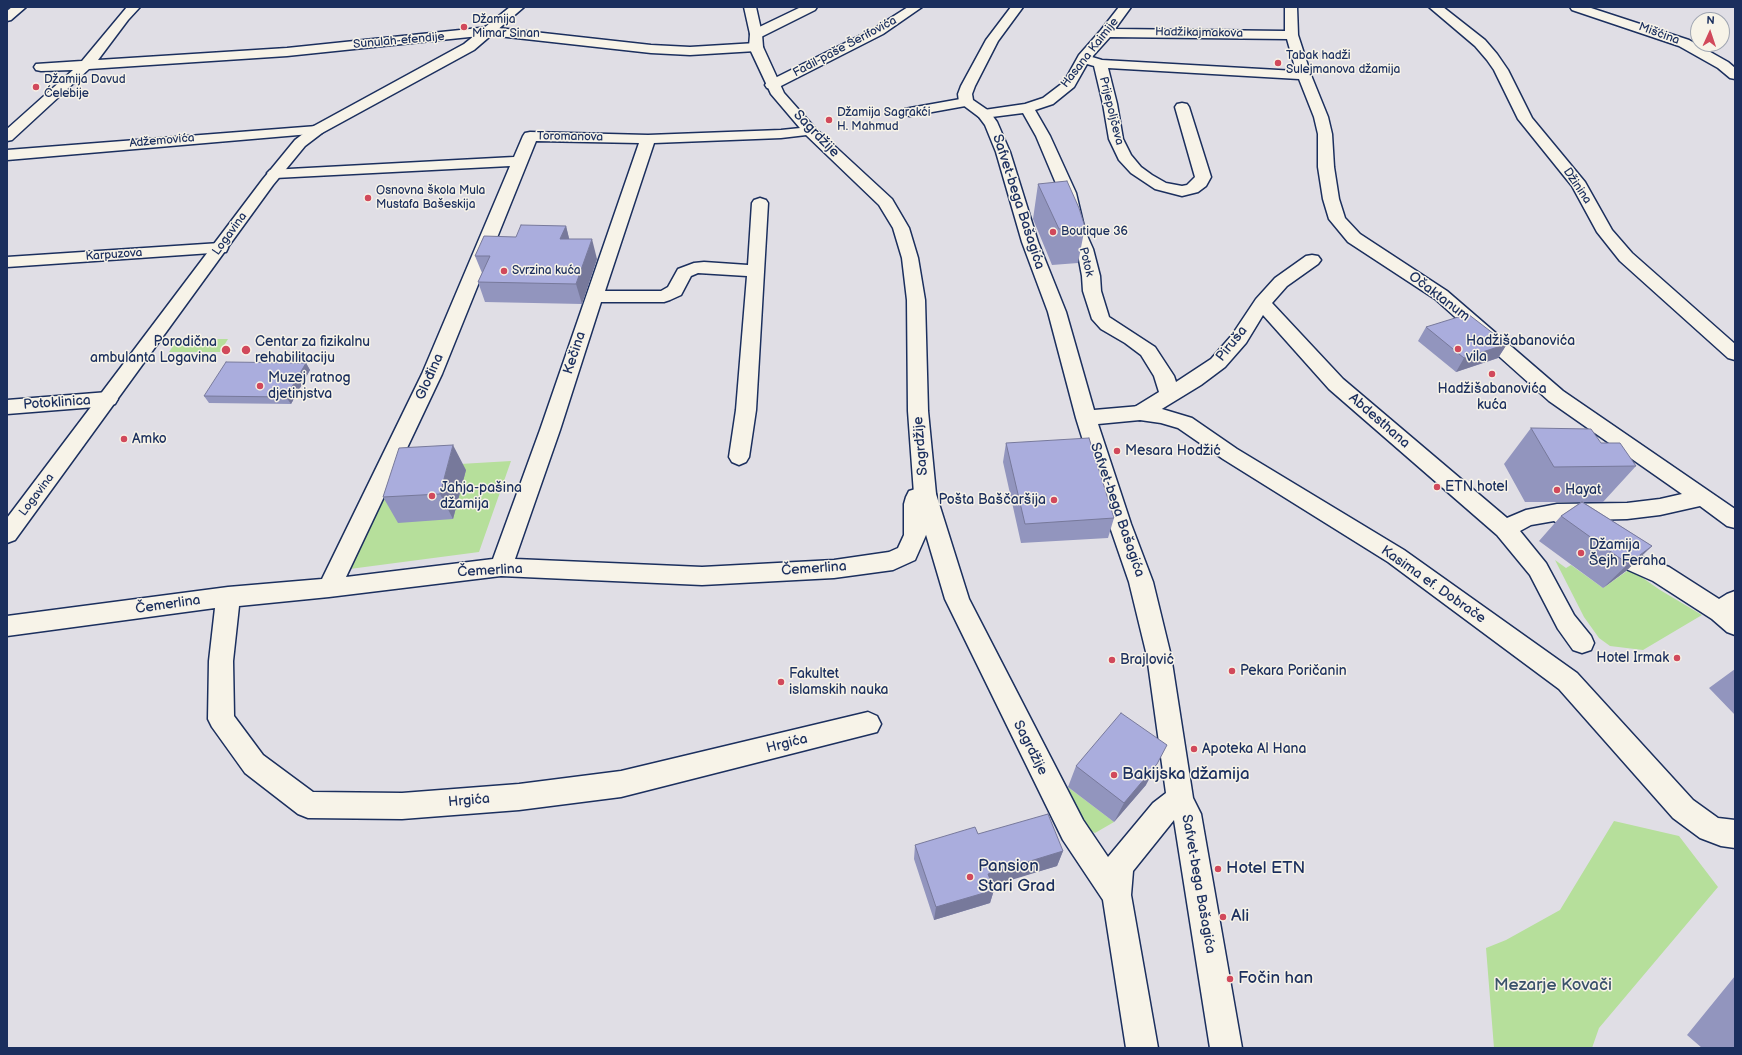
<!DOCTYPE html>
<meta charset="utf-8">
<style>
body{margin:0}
#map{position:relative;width:1742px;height:1055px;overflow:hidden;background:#e0dee5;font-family:"Balsamiq Sans",sans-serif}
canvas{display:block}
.frame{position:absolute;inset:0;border:8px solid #1b2f5e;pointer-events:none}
.north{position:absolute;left:1690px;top:12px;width:40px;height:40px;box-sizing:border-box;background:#f7f3e8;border:1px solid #9fa5b1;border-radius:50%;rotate:3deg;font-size:11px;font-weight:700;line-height:16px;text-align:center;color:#1b2f5e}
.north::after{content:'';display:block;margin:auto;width:14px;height:18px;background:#d1495b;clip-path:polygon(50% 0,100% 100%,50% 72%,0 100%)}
</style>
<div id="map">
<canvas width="1742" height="1055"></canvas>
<div class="frame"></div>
<div class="north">N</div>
</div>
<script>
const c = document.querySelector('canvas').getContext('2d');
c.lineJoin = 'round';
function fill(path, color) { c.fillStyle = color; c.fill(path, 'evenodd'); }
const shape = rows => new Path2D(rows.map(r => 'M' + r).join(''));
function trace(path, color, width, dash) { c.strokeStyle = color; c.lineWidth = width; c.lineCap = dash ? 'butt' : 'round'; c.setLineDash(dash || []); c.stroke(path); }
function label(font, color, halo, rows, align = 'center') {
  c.font = font + ' "Balsamiq Sans",sans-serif'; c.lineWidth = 3; c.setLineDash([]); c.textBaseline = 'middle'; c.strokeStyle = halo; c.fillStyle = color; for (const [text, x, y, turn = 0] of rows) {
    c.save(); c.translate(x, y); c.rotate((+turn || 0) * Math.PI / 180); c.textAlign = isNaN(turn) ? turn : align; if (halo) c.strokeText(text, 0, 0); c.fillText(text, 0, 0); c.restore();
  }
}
fill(shape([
 [178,339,228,339,220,352,169,352],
 [511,461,479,552,342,570,392,468],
 [1555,560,1566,568,1571,565,1603,588,1630,569,1660,590,1702,615,1643,650,1610,646,1599,638,1584,617],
 [1068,787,1114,822,1095,833,1084,828],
 [1614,821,1679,836,1718,887,1599,1028,1592,1048,1494,1048,1486,948,1506,940,1560,910]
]), '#b6df9b');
const street = shape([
 [12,7,26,7,11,20,7,21,7,11,12,7],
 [127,7,140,7,128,20,98,60,287,48,489,27,651,45,690,47,756,43,761,44,763,47,761,50,756,51,690,55,651,53,489,35,287,56,89,69,12,140,7,141,7,129,73,70,41,71,36,70,34,67,36,64,82,61,127,7],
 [801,7,817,7,815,10,761,37,751,37,750,34,751,31,801,7],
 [908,7,922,7,883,34,777,88,772,89,767,88,765,85,767,82,875,28,908,7],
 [1119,7,1131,7,1115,29,1285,31,1285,7,1297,7,1298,35,1311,75,1328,117,1332,134,1334,167,1339,199,1345,218,1360,234,1447,291,1563,391,1735,509,1735,528,1727,526,1700,506,1660,515,1627,519,1586,520,1642,557,1669,567,1719,599,1727,594,1735,591,1735,635,1727,632,1712,619,1653,581,1626,569,1554,521,1531,525,1520,531,1546,563,1574,615,1591,636,1594,643,1591,650,1582,653,1573,650,1558,629,1530,575,1497,535,1329,389,1263,315,1246,343,1225,367,1201,385,1147,418,1140,420,1133,418,1130,413,1133,408,1159,392,1154,376,1141,355,1125,343,1101,329,1092,319,1083,291,1082,276,1077,249,1069,231,1060,193,1036,136,1023,113,984,118,979,117,977,114,979,111,984,110,1025,104,1043,98,1064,82,1079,55,1101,30,1119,7],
 [1110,37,1287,39,1296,71,1102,60,1092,57,1110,37],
 [1087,64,1094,66,1103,104,1109,139,1119,160,1131,173,1155,189,1182,196,1198,192,1206,186,1211,177,1189,107,1187,104,1182,103,1177,104,1175,107,1195,177,1187,185,1182,186,1166,183,1152,175,1141,167,1131,155,1123,139,1117,104,1108,68,1299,79,1314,117,1318,134,1318,167,1323,199,1329,219,1348,242,1435,299,1549,401,1682,494,1660,499,1627,503,1557,504,1526,510,1507,518,1343,379,1272,303,1287,286,1318,264,1321,260,1318,256,1312,255,1306,256,1275,278,1256,299,1232,335,1211,359,1176,382,1174,376,1155,347,1109,317,1101,291,1100,276,1093,249,1085,231,1076,193,1050,136,1035,110,1053,104,1074,87,1087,64],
 [1429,7,1443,7,1485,40,1497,54,1508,70,1532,118,1585,182,1612,230,1632,253,1735,344,1735,360,1728,358,1620,261,1597,232,1572,186,1518,119,1494,70,1487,60,1475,46,1429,7],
 [1570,7,1588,7,1689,40,1728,62,1735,68,1735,79,1730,78,1718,68,1679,46,1572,10,1570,7],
 [966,98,971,99,973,102,971,105,910,116,905,115,903,112,905,109,910,108,966,98],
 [317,126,322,127,324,130,322,133,7,160,7,150,317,126],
 [810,127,815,128,817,131,815,134,781,138,654,143,605,291,661,291,668,287,678,269,694,263,704,262,748,265,752,203,754,200,760,198,766,200,768,203,756,410,749,457,746,462,739,465,732,462,729,457,736,410,747,276,698,273,691,276,681,295,670,300,664,302,601,302,560,430,515,559,702,567,834,560,889,552,898,548,904,535,904,504,906,497,909,491,925,486,933,488,936,494,933,500,926,502,926,535,915,560,893,570,834,578,702,585,501,576,329,597,239,606,233,661,234,716,263,755,313,792,402,793,519,784,621,771,868,712,877,716,881,724,877,732,621,797,519,810,402,819,308,818,298,814,245,773,212,727,208,719,209,661,215,608,7,636,7,616,228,587,322,579,422,374,510,166,275,178,270,176,267,173,270,170,514,157,523,136,525,133,530,132,648,135,781,130,810,127],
 [536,141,639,143,540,430,493,559,346,577,442,374,536,141],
 [220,243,226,244,228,248,226,252,7,267,7,257,220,243],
 [108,392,115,394,118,399,115,404,108,406,7,414,7,400,108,392]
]);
const secondary = shape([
 [510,7,524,7,474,50,322,133,305,146,273,185,15,540,7,543,7,518,263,179,295,140,312,127,464,44,510,7],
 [744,7,756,7,762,34,763,47,784,93,815,128,892,199,909,228,918,258,925,300,928,411,936,494,969,599,1083,820,1108,857,1153,803,1166,793,1147,656,1129,582,1109,524,1076,418,1048,312,1022,242,996,152,985,125,979,117,959,102,958,94,961,86,986,40,1011,7,1023,7,998,41,975,86,972,94,973,100,989,111,997,122,1010,152,1038,242,1066,312,1094,410,1140,406,1162,409,1192,418,1237,449,1404,550,1577,673,1693,800,1718,818,1735,820,1735,848,1721,846,1700,838,1673,818,1559,689,1388,562,1223,459,1178,428,1161,423,1140,420,1098,424,1131,524,1153,582,1171,656,1193,798,1201,814,1242,1048,1210,1048,1174,820,1133,871,1131,895,1158,1048,1126,1048,1103,900,1063,840,945,599,914,494,908,411,907,300,902,258,893,228,879,205,805,134,771,94,749,47,750,34,744,7]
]);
trace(street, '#1b2f5e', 3);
trace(secondary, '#1b2f5e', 3);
fill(street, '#f7f3e8');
fill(secondary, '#f7f3e8');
fill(shape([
 [1038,184,1085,227,1078,263,1052,265,1033,219],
 [566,226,569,239,597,259,582,304,485,302,478,282,482,273,475,256,516,237],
 [1426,327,1507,344,1498,358,1456,372,1418,341],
 [306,363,310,370,291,404,209,403,204,396],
 [1531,428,1601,443,1636,466,1603,502,1583,502,1652,546,1626,571,1603,588,1539,541,1561,516,1581,502,1525,502,1504,464],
 [1006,443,1114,518,1108,538,1021,543,1003,462],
 [466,470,453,519,398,523,383,497],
 [1735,669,1735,715,1709,688],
 [1076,766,1146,785,1114,822,1068,787],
 [978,834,1063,851,1057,866,992,885,994,890,990,903,934,920,914,859,915,845],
 [1735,976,1735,1048,1702,1048,1687,1035]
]), '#9295be');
fill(shape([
 [566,226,571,246,560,239],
 [592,239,597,259,582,304,576,284],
 [1507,344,1498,358,1456,372,1464,358],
 [306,363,310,370,291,404,286,397],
 [453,445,466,470,453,519,440,494],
 [1652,546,1626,571,1603,588,1628,564],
 [1157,764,1146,785,1114,822,1124,803],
 [1063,851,1057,866,985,888,988,874],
 [994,890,990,903,934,920,936,907]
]), '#77799b');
const building = shape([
 [1067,181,1079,208,1085,227,1059,229,1038,184,1067,181],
 [521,225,566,226,560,239,592,239,576,284,478,282,490,256,475,256,484,236,516,237,521,225],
 [1468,314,1507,344,1464,358,1426,327,1468,314],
 [226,362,306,363,286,397,204,396,226,362],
 [1531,428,1591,429,1601,443,1620,443,1636,466,1554,467,1531,428],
 [1089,438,1114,518,1025,524,1006,443,1089,438],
 [453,445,440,494,383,497,399,448,453,445],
 [1582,502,1652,546,1628,564,1561,516,1582,502],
 [1121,713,1167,745,1157,764,1124,803,1076,766,1121,713],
 [1048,814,1063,851,988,874,994,890,936,907,915,845,975,827,978,834,1048,814]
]);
fill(building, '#aaaddd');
trace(building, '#77799b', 1);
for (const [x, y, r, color] of [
 [464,27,4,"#d1495b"],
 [1278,63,4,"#d1495b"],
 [36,87,4,"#d1495b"],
 [829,120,4,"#d1495b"],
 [368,198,4,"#d1495b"],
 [1053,232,4,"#d1495b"],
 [504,271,4,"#d1495b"],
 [1458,349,4,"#d1495b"],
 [226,350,5,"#d1495b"],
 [246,350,5,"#d1495b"],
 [1492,374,4,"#d1495b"],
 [260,386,4,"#d1495b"],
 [124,439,4,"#d1495b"],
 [1117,451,4,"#d1495b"],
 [1437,487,4,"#d1495b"],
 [1557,490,4,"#d1495b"],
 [432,496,4,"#d1495b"],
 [1054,500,4,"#d1495b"],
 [1581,553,4,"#d1495b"],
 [1677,658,4,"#d1495b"],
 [1112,660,4,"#d1495b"],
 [1232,671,4,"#d1495b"],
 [781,682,4,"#d1495b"],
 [1194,749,4,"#d1495b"],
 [1114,775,4,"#d1495b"],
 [1218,869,4,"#d1495b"],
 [970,877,4,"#d1495b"],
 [1223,917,4,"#d1495b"],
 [1230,979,4,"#d1495b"]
]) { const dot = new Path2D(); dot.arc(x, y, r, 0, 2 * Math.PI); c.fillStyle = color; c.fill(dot); trace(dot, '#f7f3e8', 1.5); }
label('12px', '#1b2f5e', '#f7f3e8', [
 ["Džamija",472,20],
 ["Mimar Sinan",472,34],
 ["Tabak hadži",1286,56],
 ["Sulejmanova džamija",1286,70],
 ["Džamija Davud",44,80],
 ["Ćelebije",44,94],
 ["Džamija Sagrakći",837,113],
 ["H. Mahmud",837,127],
 ["Osnovna škola Mula",376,191],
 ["Mustafa Bašeskija",376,205],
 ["Boutique 36",1061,232],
 ["Svrzina kuća",512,271]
], 'left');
label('12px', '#1b2f5e', '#f7f3e8', [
 ["Hadžikajmakova",1199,33,1],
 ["Mišćina",1659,34,20],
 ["Sunulah-efendije",399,41,-5],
 ["Fadil-paše Šerifovića",845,47,-28],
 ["Hasana Kaimije",1090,53,-52],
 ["Prijepoljčeva",1111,111,76],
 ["Toromanova",570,137,1],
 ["Adžemovića",162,141,-5],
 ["Džinina",1577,186,56],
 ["Logavina",230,234,-54],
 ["Karpuzova",114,255,-4],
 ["Potok",1086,262,76],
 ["Logavina",37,495,-53]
]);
label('14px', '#1b2f5e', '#f7f3e8', [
 ["Sagrdžije",816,134,46],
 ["Safvet-bega Bašagića",1018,202,72],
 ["Očaktanum",1439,297,37],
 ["Piruša",1232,344,-51],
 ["Kečina",575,353,-72],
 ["Glođina",430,377,-66],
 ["Potoklinica",57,403,-4],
 ["Abdesthana",1379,421,41],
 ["Sagrdžije",921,446,-95],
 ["Safvet-bega Bašagića",1117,510,71],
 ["Čemerlina",814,569,-4],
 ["Čemerlina",490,571,-3],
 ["Kasima ef. Dobrače",1433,585,35],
 ["Čemerlina",168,605,-8],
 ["Hrgića",787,744,-14],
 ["Sagrdžije",1030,748,63],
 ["Hrgića",469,801,-5],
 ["Safvet-bega Bašagića",1198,884,80]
]);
label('14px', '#1b2f5e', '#f7f3e8', [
 ["Hadžišabanovića",1466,341],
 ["vila",1466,357],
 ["Porodična",217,342,"right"],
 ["ambulanta Logavina",217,358,"right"],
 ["Centar za fizikalnu",255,342],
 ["rehabilitaciju",255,358],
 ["Muzej ratnog",268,378],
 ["djetinjstva",268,394],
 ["Hadžišabanovića",1492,389,"center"],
 ["kuća",1492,405,"center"],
 ["Amko",132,439],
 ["Mesara Hodžić",1125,451],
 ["ETN hotel",1445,487],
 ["Jahja-pašina",440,488],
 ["džamija",440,504],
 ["Hayat",1565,490],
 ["Pošta Baščaršija",1046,500,"right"],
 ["Džamija",1589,545],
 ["Šejh Feraha",1589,561],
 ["Hotel Irmak",1669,658,"right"],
 ["Brajlović",1120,660],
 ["Pekara Poričanin",1240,671],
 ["Fakultet",789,674],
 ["islamskih nauka",789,690],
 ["Apoteka Al Hana",1202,749]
], 'left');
label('17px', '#1b2f5e', '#f7f3e8', [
 ["Bakijska džamija",1122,775],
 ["Pansion",978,867],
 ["Stari Grad",978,887],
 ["Hotel ETN",1226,869],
 ["Ali",1231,917],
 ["Fočin han",1238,979]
], 'left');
label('17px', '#3a526a', '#f7f3e8', [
 ["Mezarje Kovači",1553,986]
]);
</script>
